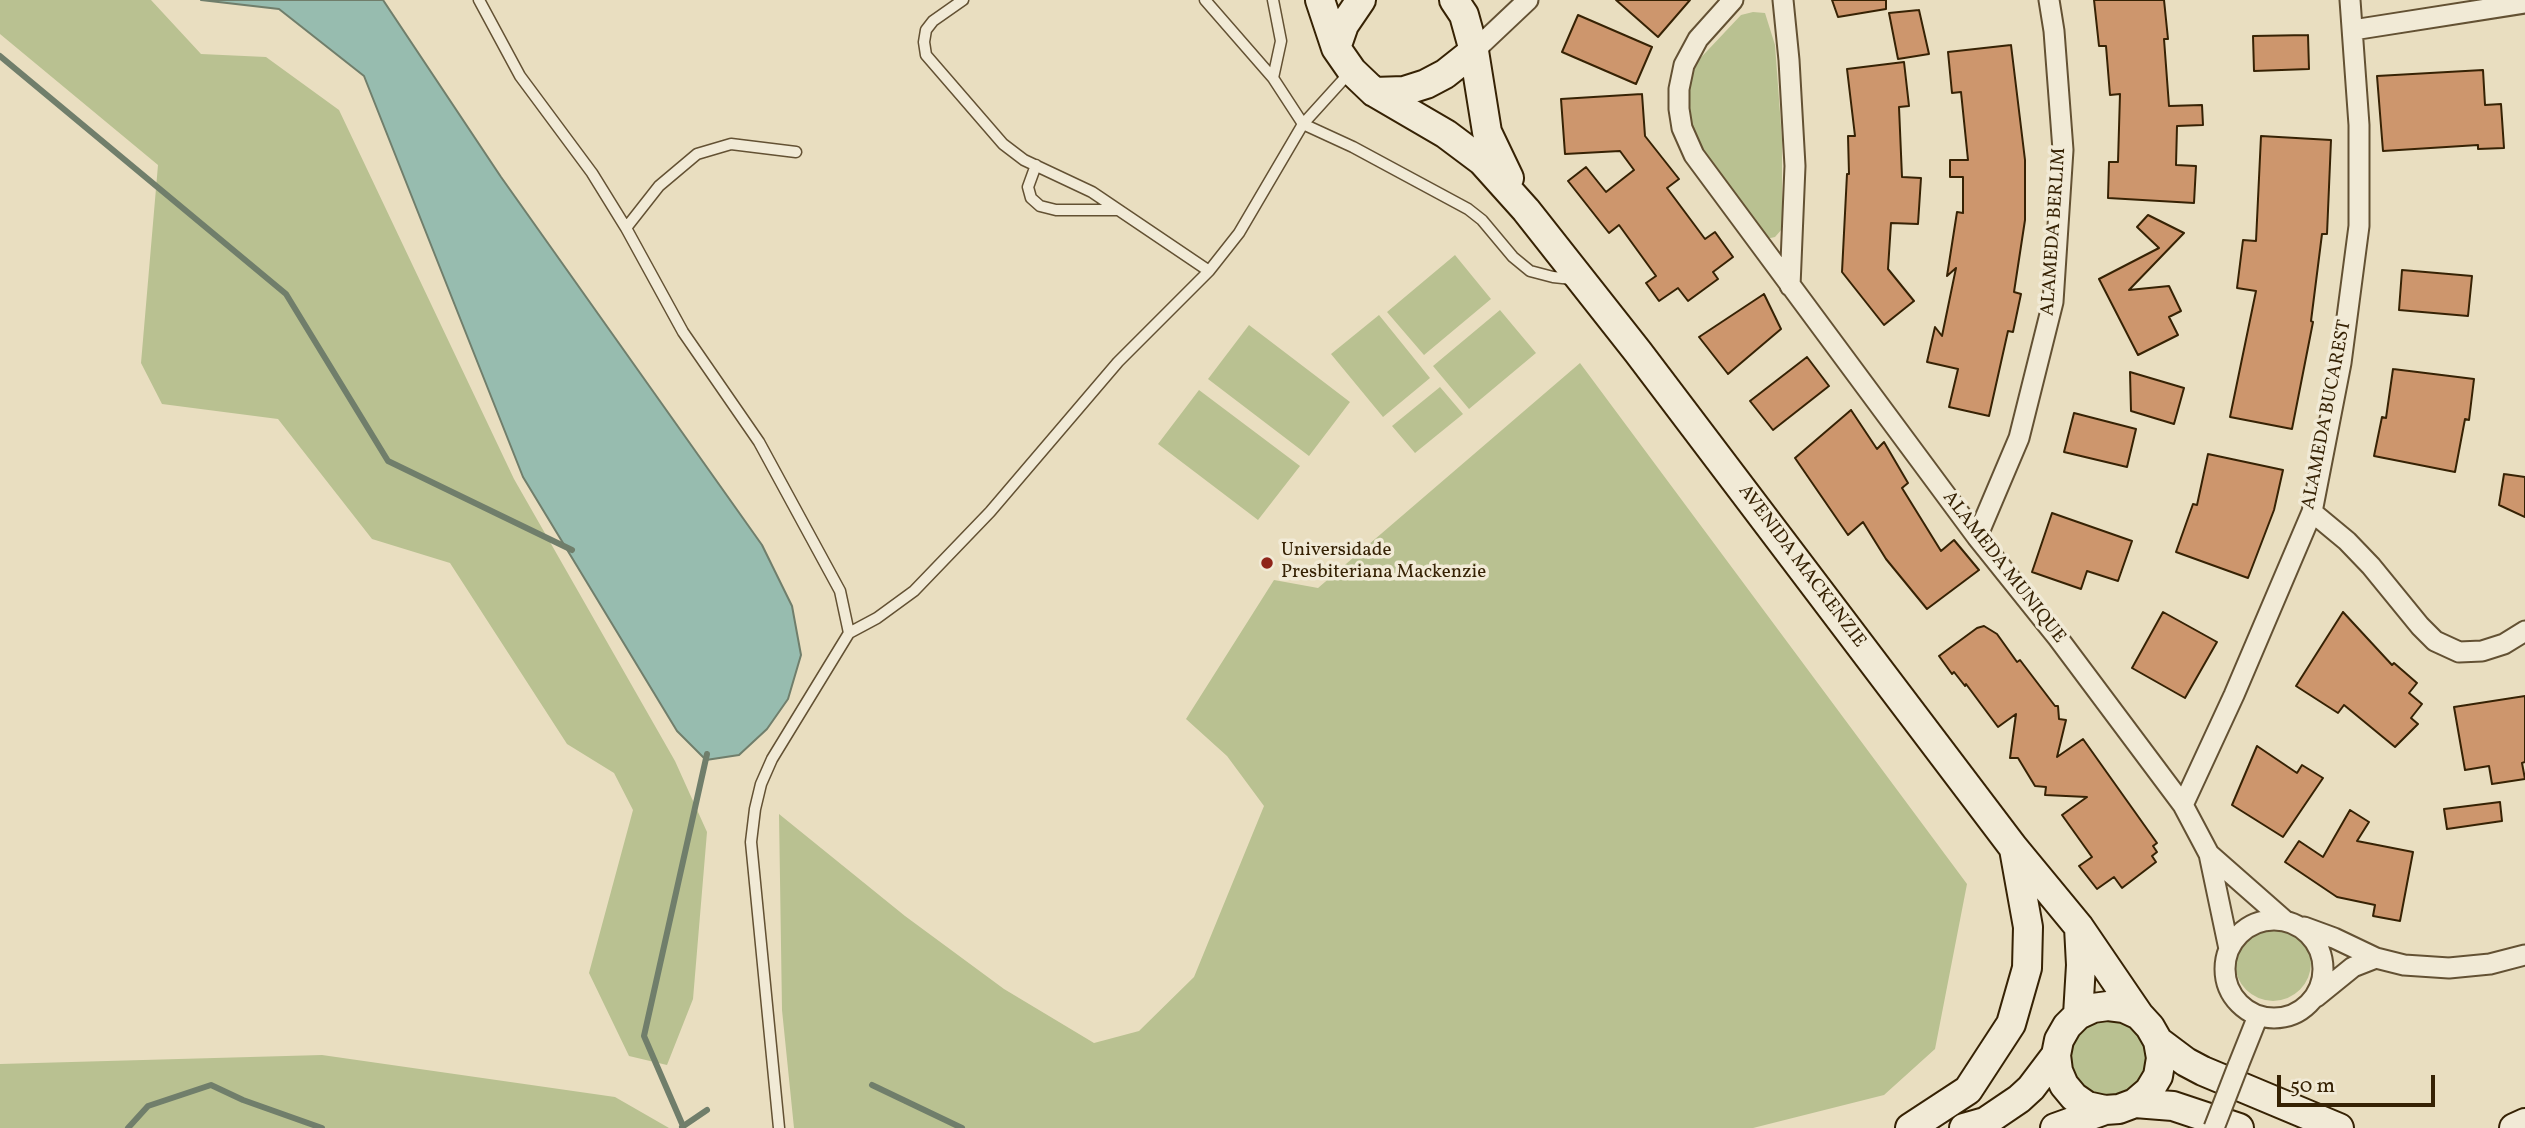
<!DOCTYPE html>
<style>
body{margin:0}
#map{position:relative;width:2525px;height:1128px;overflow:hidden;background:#e9dec0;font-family:Vollkorn,serif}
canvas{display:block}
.scale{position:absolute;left:2277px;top:1075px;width:158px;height:32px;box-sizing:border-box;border:4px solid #362204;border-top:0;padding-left:9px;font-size:21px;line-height:24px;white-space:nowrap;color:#362204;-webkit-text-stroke:5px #f1ead6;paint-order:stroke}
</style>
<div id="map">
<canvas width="2525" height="1128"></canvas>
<div class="scale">50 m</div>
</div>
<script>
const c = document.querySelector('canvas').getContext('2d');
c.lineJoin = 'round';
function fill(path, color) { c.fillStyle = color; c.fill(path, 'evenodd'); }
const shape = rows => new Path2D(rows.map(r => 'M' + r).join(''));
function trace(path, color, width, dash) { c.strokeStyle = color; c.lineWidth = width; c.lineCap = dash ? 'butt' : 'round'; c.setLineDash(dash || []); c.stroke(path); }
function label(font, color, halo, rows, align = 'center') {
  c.font = font + ' Vollkorn,serif'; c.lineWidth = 7; c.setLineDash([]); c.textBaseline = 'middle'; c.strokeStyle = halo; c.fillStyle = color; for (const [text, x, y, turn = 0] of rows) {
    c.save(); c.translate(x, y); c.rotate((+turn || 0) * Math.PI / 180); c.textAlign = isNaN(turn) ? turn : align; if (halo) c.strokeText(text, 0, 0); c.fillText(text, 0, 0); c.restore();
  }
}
fill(shape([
 [0,0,151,0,201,54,266,57,339,110,514,479,675,761,707,832,693,999,667,1065,629,1056,589,973,633,810,614,773,567,744,450,563,372,539,278,419,162,404,141,363,158,165,0,34],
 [1753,12,1765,13,1775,45,1782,140,1782,229,1775,237,1766,239,1698,149,1690,130,1686,88,1691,68,1741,15],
 [1455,255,1491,299,1424,355,1387,312],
 [1500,310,1536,353,1469,409,1433,366],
 [1379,315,1430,378,1383,417,1331,354],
 [1249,325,1350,402,1309,456,1208,379],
 [1580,363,1967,884,1935,1049,1884,1095,1753,1128,794,1128,782,1010,779,814,905,916,1004,989,1094,1043,1139,1031,1194,977,1264,806,1227,756,1186,719,1274,580,1318,588],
 [1440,387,1463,414,1415,453,1392,426],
 [1199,390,1300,466,1258,520,1158,444],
 '2235 963a38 38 0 1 1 76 0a38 38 0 1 1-76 0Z',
 [2100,1016,2127,1020,2147,1041,2150,1071,2119,1101,2077,1090,2064,1052,2068,1040],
 [322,1055,615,1097,669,1128,0,1128,0,1064]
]), '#b9c191');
const water = shape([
 [201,0,383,0,501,177,762,545,792,606,801,655,788,699,767,729,739,755,706,760,677,731,523,477,364,76,279,9,201,0]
]);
fill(water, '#97bcaf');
trace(water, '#707e6b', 2);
trace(shape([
 [0,56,286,294,388,461,572,550],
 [872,1085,962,1128],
 [683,1126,644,1036,707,754],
 [682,1127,707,1110],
 [128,1128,148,1106,211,1085,243,1100,322,1128]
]), '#707e6b', 6);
const building = shape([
 [1616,0,1690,0,1658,37,1616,0],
 [1832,0,1886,0,1886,9,1838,17,1832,0],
 [2094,0,2164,0,2168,39,2164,39,2169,106,2202,105,2203,125,2177,126,2176,165,2196,166,2194,203,2108,198,2109,162,2118,162,2120,94,2110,95,2106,46,2099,46,2094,0],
 [1919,10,1929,54,1898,59,1889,13,1919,10],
 [1578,15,1652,47,1636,84,1562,52,1578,15],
 [2308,35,2309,69,2254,71,2253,36,2308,35],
 [2011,45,2025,160,2025,220,2014,292,2021,294,2013,332,2008,331,1989,416,1949,407,1958,369,1927,362,1935,327,1942,336,1956,268,1947,276,1957,212,1963,213,1963,177,1950,177,1950,160,1968,160,1961,92,1952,93,1948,52,2011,45],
 [1904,62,1909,106,1899,107,1902,177,1921,178,1918,224,1891,223,1888,269,1914,301,1884,325,1842,272,1847,174,1849,174,1848,136,1855,136,1847,69,1904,62],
 [2483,70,2485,105,2501,104,2504,148,2478,149,2478,145,2383,151,2377,76,2483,70],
 [1642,94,1645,136,1679,179,1667,188,1705,239,1715,232,1733,257,1713,272,1718,279,1688,301,1678,288,1659,301,1646,283,1656,276,1619,225,1609,233,1568,181,1586,167,1606,192,1634,170,1620,151,1565,154,1561,99,1642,94],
 [2261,136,2331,140,2327,234,2322,234,2311,321,2313,322,2292,429,2230,417,2256,291,2237,288,2243,240,2256,241,2261,136],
 [2148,215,2184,233,2129,290,2169,286,2181,311,2169,317,2178,335,2138,355,2099,279,2159,248,2137,227,2148,215],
 [2402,270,2472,276,2468,316,2399,310,2402,270],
 [1764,294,1781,329,1728,374,1699,337,1764,294],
 [1807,357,1829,386,1773,430,1750,401,1807,357],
 [2393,369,2474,379,2469,420,2465,419,2455,472,2374,456,2382,417,2386,418,2393,369],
 [2130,372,2184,388,2174,424,2131,411,2130,372],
 [1851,410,1877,449,1884,442,1908,483,1902,488,1941,551,1954,540,1979,570,1927,609,1886,559,1863,522,1848,535,1795,458,1851,410],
 [2074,413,2136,429,2127,467,2064,452,2074,413],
 [2208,454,2283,470,2274,510,2248,578,2176,552,2193,504,2197,505,2208,454],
 [2504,474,2525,477,2525,517,2499,505,2504,474],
 [2052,513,2132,541,2118,581,2087,571,2081,589,2032,572,2052,513],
 [2163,612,2217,642,2185,698,2132,668,2163,612],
 [2343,612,2392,665,2394,663,2417,683,2409,693,2422,704,2411,718,2418,724,2395,747,2344,705,2338,713,2296,686,2343,612],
 [1984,626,1997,634,2017,662,2020,660,2055,706,2058,706,2059,719,2066,720,2057,757,2083,739,2157,843,2153,846,2157,852,2152,856,2156,862,2122,888,2114,877,2097,889,2079,866,2092,857,2062,815,2087,797,2045,795,2046,787,2035,786,2018,758,2010,758,2016,714,1998,727,1966,684,1965,686,1954,672,1952,674,1939,656,1977,628,1984,626],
 [2525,696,2525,762,2522,763,2525,779,2492,784,2489,766,2465,770,2454,707,2525,696],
 [2257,746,2297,773,2302,765,2323,778,2283,837,2232,805,2257,746],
 [2500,802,2502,821,2447,829,2444,809,2500,802],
 [2350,810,2369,822,2357,841,2413,852,2400,921,2373,916,2375,905,2337,897,2285,862,2299,841,2323,857,2350,810]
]);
fill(building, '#cd966d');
trace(building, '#362204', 2);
const service = shape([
 [479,0,520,76,592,173,626,228,683,332,759,442,840,591,849,633],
 [963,0,933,21,926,30,924,42,926,55,1003,144,1024,160,1092,192,1209,271],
 [1205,0,1273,78,1303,124,1353,147,1468,209,1482,220,1513,257,1530,271,1553,277,1572,279],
 [1273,0,1281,41,1273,78],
 [1036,165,1028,187,1031,198,1040,206,1056,210,1118,210],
 [626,228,659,186,697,154,731,144,796,152],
 [779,1128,751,842,755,809,761,784,772,759,849,633,877,618,914,591,990,512,1118,362,1209,271,1239,233,1303,124,1351,71]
]);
const minor = shape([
 [1733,0,1698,39,1684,65,1679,89,1679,109,1682,128,1694,155,1977,537,2058,638,2183,805,2209,854,2229,949],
 [1783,0,1789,60,1795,166,1790,286],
 [2353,30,2525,3],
 [1474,51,1528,0],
 [2312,512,2347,541,2371,566,2420,626,2435,641,2459,652,2482,651,2504,644,2525,631],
 [1977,537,2019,438,2053,302,2063,150,2054,31,2049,0],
 [2183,805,2234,695,2312,512,2341,363,2359,226,2359,125,2350,0],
 [2209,854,2284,920],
 '2225 969a49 49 0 1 1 98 0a49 49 0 1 1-98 0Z',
 [2304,927,2334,938,2376,958,2404,965,2449,968,2490,964,2525,955],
 [2316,997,2353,967,2376,958],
 [2238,1066,2258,1016]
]);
const secondary = shape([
 [1320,0,1336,48,1352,71,1374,92,1446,134,1482,161,1526,210,1638,352,2013,847,2079,927,2139,1015,2150,1027,2158,1041,2161,1058,2158,1076,2149,1091,2135,1103,2119,1109,2105,1110,2087,1106,2074,1097,2064,1085,2058,1071,2056,1055,2059,1040,2067,1026,2078,1015,2093,1008,2108,1006,2124,1008,2139,1015],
 [1454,0,1464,15,1474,51,1487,132,1509,178],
 [1336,48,1344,25,1361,0],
 [1374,92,1404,91,1426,84,1445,74,1474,51],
 [2078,1015,2081,965,2079,927],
 [2158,1041,2186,1062,2203,1071,2339,1128],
 [2135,1103,2173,1106,2239,1128],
 [1910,1128,1968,1090,2011,1024,2027,968,2028,927,2014,849],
 [1964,1128,1985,1122,2019,1099,2031,1088,2056,1055],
 [2055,1128,2105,1110],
 [2514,1128,2525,1123]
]);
trace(service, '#635133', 13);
trace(minor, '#635133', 23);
trace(secondary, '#362204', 32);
trace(service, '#f1ead6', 10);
trace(minor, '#f1ead6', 19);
trace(secondary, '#f1ead6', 28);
const minorBridge = shape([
 [2214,1128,2238,1066]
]);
trace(minorBridge, '#635133', 23, []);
trace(minorBridge, '#f1ead6', 19);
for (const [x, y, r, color] of [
 [1267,563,7,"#8f2418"]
]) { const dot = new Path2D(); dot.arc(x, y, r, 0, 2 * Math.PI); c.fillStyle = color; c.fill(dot); trace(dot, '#f1ead6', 2.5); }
label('19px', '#362204', '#f1ead6', [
 ["ALAMEDA BERLIM",2055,232,-86],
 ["ALAMEDA BUCAREST",2328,415,-79],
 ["AVENIDA MACKENZIE",1801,567,53],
 ["ALAMEDA MUNIQUE",2003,568,52]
]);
label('19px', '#362204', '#f1ead6', [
 ["Universidade",1281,552],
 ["Presbiteriana Mackenzie",1281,574]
], 'left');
</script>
